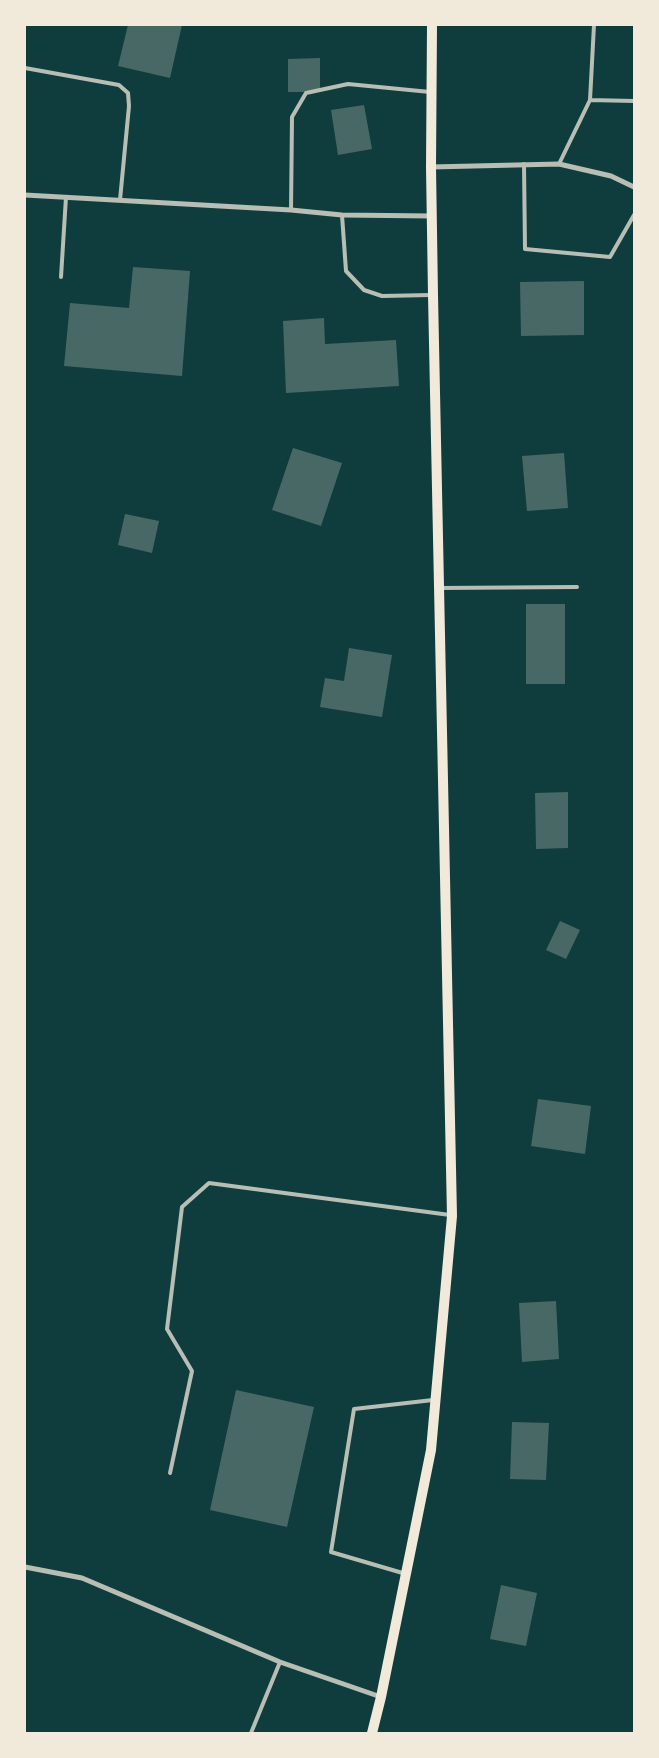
<!DOCTYPE html>
<style>
body{margin:0}
#map{position:relative;width:659px;height:1758px;overflow:hidden;background:#0f3d3e;font-family:Inter,sans-serif}
canvas{display:block}
.frame{position:absolute;inset:0;border:26px solid #f1e9da;pointer-events:none}
</style>
<div id="map">
<canvas width="659" height="1758"></canvas>
<div class="frame"></div>
</div>
<script>
const c = document.querySelector('canvas').getContext('2d');
c.lineJoin = 'round';
function fill(path, color) { c.fillStyle = color; c.fill(path, 'evenodd'); }
const shape = rows => new Path2D(rows.map(r => 'M' + r).join(''));
function trace(path, color, width, dash) { c.strokeStyle = color; c.lineWidth = width; c.lineCap = dash ? 'butt' : 'round'; c.setLineDash(dash || []); c.stroke(path); }
fill(shape([
 [128,25,182,25,170,78,118,66],
 [320,58,320,92,288,92,288,59],
 [364,105,372,149,338,155,331,110],
 [133,267,190,271,182,376,64,366,70,303,129,308],
 [584,281,584,335,521,336,520,282],
 [324,318,325,344,396,340,399,386,286,393,283,321],
 [293,448,342,463,321,526,272,510],
 [564,453,568,508,527,511,522,456],
 [125,514,159,521,152,553,118,545],
 [526,604,565,604,565,684,526,684],
 [349,648,392,655,382,717,320,707,325,678,344,681],
 [568,792,568,848,536,849,535,793],
 [560,921,580,930,566,959,546,950],
 [538,1099,591,1106,585,1154,531,1146],
 [556,1301,559,1359,522,1362,519,1303],
 [236,1390,314,1407,287,1527,210,1510],
 [512,1422,549,1423,546,1480,510,1479],
 [501,1585,537,1593,526,1646,490,1639]
]), '#486865');
trace(shape([
 [25,68,119,85,128,93,129,106,120,200],
 [590,100,634,101],
 [524,164,525,249,610,257,634,215],
 [559,164,590,100,594,25],
 [291,210,292,117,306,93,348,84,430,92],
 [342,215,346,271,364,290,382,296,431,295],
 [61,277,66,197],
 [440,588,577,587],
 [170,1473,192,1371,167,1329,182,1207,209,1183,450,1215],
 [406,1574,331,1552,354,1409,433,1400],
 [251,1733,280,1662]
]), '#b8beb3', 4);
trace(shape([
 [431,167,559,164,611,176,634,187],
 [25,195,291,210,342,215,432,216],
 [25,1567,82,1578,280,1662,381,1697]
]), '#b8beb3', 5);
trace(shape([
 [372,1733,381,1697,431,1450,452,1216,433,295,431,167,432,25]
]), '#f1e9da', 10);
</script>
